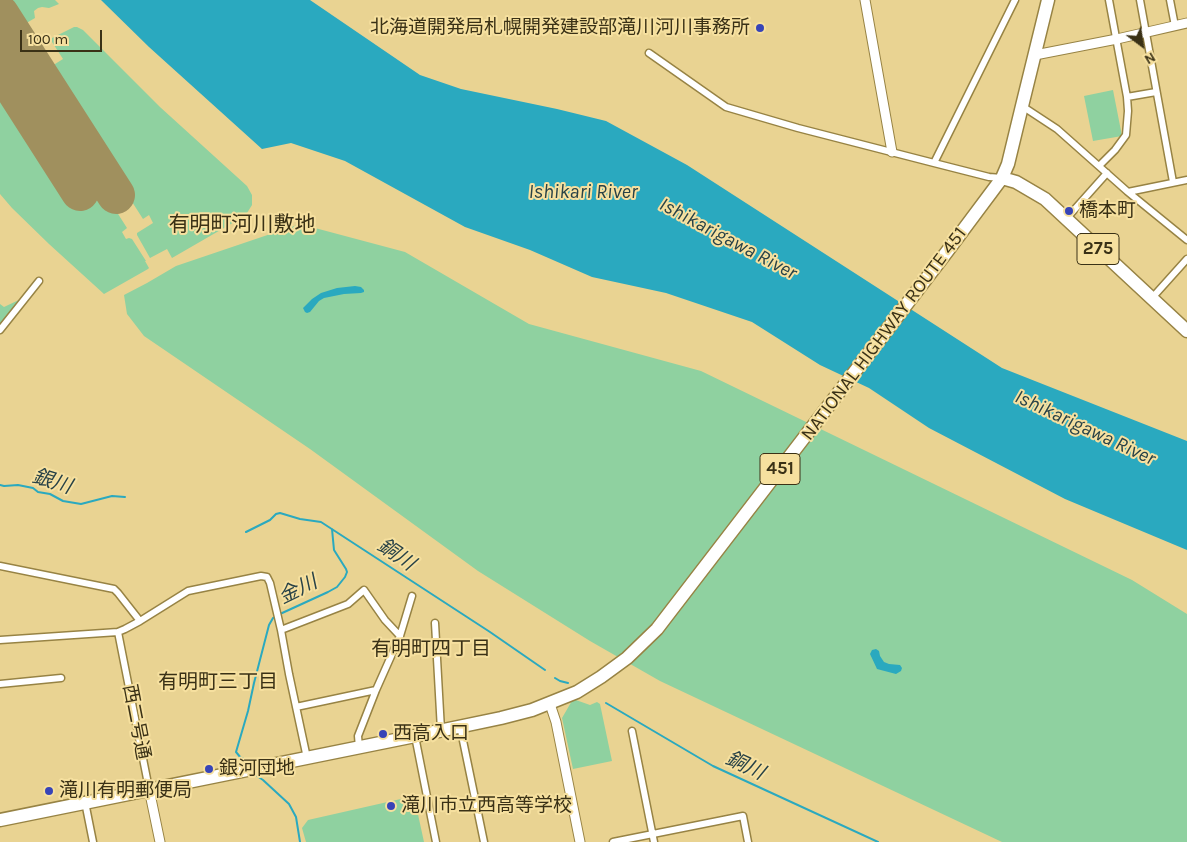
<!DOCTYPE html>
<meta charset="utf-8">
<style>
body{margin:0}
#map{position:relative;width:1187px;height:842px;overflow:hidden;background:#e9d392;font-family:Karla,sans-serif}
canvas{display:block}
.north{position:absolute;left:1117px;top:20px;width:50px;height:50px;-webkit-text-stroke:4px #f6e09f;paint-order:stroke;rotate:149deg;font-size:14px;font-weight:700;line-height:20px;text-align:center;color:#3a3116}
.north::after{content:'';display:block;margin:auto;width:18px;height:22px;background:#3a3116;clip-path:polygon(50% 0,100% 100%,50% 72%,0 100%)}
.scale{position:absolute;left:20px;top:30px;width:82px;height:22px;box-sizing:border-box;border:2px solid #3a3116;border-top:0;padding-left:6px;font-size:15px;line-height:18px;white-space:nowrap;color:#3a3116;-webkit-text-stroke:4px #f6e09f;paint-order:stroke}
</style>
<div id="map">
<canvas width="1187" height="842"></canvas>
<div class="north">N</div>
<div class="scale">100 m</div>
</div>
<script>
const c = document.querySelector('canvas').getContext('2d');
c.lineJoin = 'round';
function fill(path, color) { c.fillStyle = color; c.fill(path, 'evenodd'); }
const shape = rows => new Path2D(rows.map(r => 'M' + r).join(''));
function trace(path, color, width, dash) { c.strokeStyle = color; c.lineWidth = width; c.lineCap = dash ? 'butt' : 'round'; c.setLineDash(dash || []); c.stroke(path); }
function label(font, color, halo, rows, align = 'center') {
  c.font = font + ' Karla,"Noto Sans JP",sans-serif'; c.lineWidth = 4; c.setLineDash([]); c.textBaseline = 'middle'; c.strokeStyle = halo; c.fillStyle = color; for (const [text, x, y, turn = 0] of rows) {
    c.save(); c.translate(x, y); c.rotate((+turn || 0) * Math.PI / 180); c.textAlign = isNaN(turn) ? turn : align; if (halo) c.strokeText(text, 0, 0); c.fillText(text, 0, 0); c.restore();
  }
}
fill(shape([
 [0,0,7,16,16,30,9,34,0,20],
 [3,0,55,0,59,4,49,8,42,7,38,8,34,11,35,18,23,25,14,11],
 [74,27,77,27,83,30,160,107,247,186,252,195,252,205,247,213,243,217,172,258,167,249,150,258,137,235,137,233,153,223,149,215,143,219,47,69,63,59,52,42,52,38],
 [0,36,29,80,32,79,127,228,122,232,126,239,129,238,132,239,146,261,145,261,149,268,148,269,104,294,49,244,12,208,0,194],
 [45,70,126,197,124,206,115,204,34,78],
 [1113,90,1122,136,1093,141,1084,96],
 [300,224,405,252,529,324,701,371,1132,580,1187,614,1187,842,1002,842,660,681,590,641,478,571,310,449,144,336,127,314,124,295,147,283,176,266],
 [21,299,4,320,0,325,0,304,4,307],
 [573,699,590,705,597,702,600,704,612,761,573,769,562,718],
 [414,796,424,842,306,842,302,828,308,820]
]), '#8fd1a0');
fill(shape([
 [101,0,310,0,420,75,461,89,557,109,606,121,687,165,1002,368,1187,441,1187,550,1065,499,929,428,869,388,820,365,752,322,666,293,592,277,530,250,465,227,345,161,291,143,262,149,149,47],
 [355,286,361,287,364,290,364,292,361,293,344,294,324,298,319,301,310,312,307,313,305,312,303,308,312,299,321,293,337,288],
 [876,649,879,651,880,656,884,662,889,664,900,665,902,668,901,671,896,674,877,669,870,654,872,650]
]), '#2aa9bf');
trace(shape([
 [0,485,4,486,18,485,33,488,38,492,50,494,63,501,81,504,112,496,125,497],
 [246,532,270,520,276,514,280,513,300,519,321,522,490,632,545,670],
 [280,614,328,592,337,587,345,577,347,572,346,569,334,550,332,529],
 [555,678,560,681,568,683],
 [606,703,713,766,878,842],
 [250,761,241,758,236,752,248,711,254,683,269,625,273,618,276,617],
 [257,776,263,780,289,804,296,817,300,842]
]), '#2aa9bf', 2);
trace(shape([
 [0,14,116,195],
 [0,67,80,192]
]), '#a0905e', 38);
const street = shape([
 [1109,0,1127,97,1156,92],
 [1140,0,1173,182],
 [1170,0,1175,26],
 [649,53,726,107,798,128,934,163,989,177,1002,178],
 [1022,106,1057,129,1128,192,1187,240],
 [934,163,1015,0],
 [1099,166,1115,150,1126,135,1128,111,1127,97],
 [1128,192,1187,180],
 [1066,219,1107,173],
 [1152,298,1187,259],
 [0,330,39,281],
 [0,566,114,589,118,593,140,621],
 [435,623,441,730],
 [281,630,348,604,364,590,385,620,400,636],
 [118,632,149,789],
 [0,640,118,632,125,629,140,621,188,591,261,576,267,577,270,583,281,630,289,674,307,758],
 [0,684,61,678],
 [296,707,376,690],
 [460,726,484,842],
 [632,731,654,842],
 [415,736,436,842],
 [359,747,358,736,376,690,400,636,412,596],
 [85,802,93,842],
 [613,842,743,816,748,842]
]);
const secondary = shape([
 [865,0,892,152],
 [1035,55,1117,39,1187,23],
 [550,704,556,722,580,842],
 [149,789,160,842]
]);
const highway = shape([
 [1002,178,1016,182,1045,199,1187,331],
 [0,820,415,736,501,718,532,710,577,692,601,677,627,658,657,629,670,612,946,253,1002,178,1008,164,1022,106,1048,0]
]);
trace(street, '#978344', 9);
trace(secondary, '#978344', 11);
trace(highway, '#978344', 15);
trace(street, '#fff', 6);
trace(secondary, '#fff', 9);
trace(highway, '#fff', 12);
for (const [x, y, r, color] of [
 [760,28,5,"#3744b7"],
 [1069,211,5,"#3744b7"],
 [383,734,5,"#3744b7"],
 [209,769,5,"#3744b7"],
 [49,791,5,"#3744b7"],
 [391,806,5,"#3744b7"]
]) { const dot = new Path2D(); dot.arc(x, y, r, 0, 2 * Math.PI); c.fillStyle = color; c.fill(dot); trace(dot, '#f6e09f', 2); }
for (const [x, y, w] of [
 [1098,249,42],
 [780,469,40]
]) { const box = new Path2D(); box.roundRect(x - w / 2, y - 15.5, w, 31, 4); c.fillStyle = '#f6e09f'; c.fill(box); trace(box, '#3a3116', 1); }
label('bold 18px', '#3a3116', null, [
 ["275",1098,249],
 ["451",780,469]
]);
label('19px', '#3a3116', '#f6e09f', [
 ["北海道開発局札幌開発建設部滝川河川事務所",750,28,"right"],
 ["橋本町",1079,211],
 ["西高入口",393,734],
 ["銀河団地",219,769],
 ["滝川有明郵便局",59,791],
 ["滝川市立西高等学校",401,806]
], 'left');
label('19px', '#3a3116', '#f6e09f', [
 ["NATIONAL HIGHWAY ROUTE 451",884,334,-53],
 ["西二号通",136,722,79]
]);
label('italic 20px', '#284247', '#f6e09f', [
 ["Ishikari River",583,192],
 ["Ishikarigawa River",728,239,28],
 ["Ishikarigawa River",1085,428,25],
 ["銀川",52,482,17],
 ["銅川",396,555,34],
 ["金川",298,590,-26],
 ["銅川",745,766,25]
]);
label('20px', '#3a3116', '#f6e09f', [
 ["有明町四丁目",431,649],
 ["有明町三丁目",218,682]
]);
label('21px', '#3a3116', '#f6e09f', [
 ["有明町河川敷地",242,225]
]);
</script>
